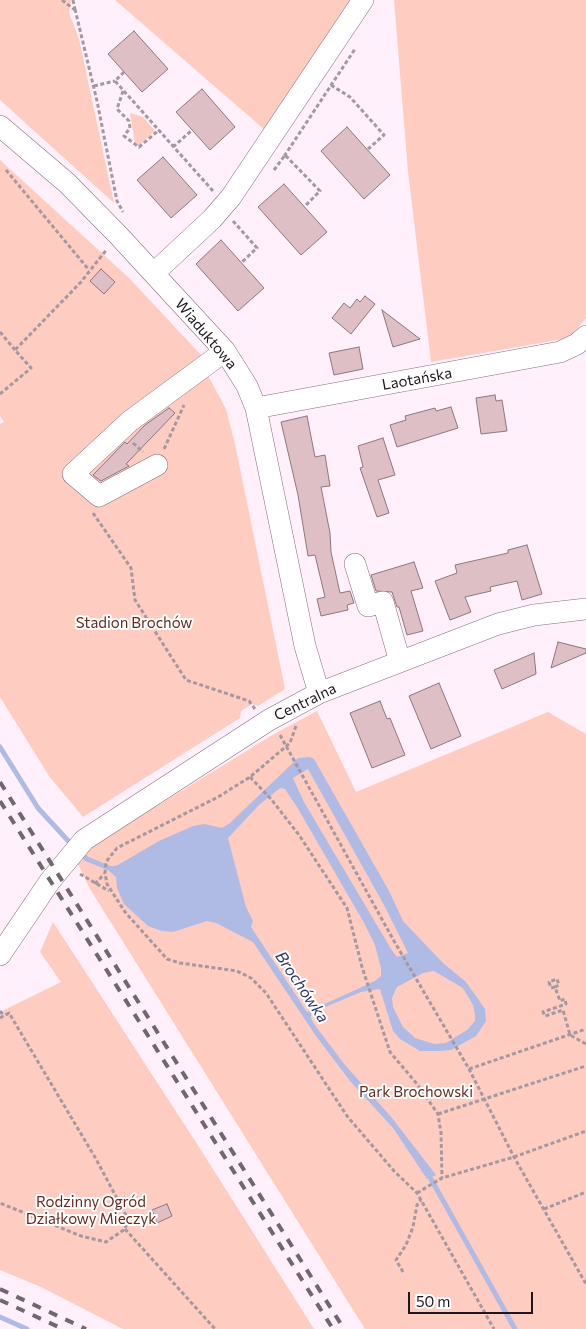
<!DOCTYPE html>
<meta charset="utf-8">
<style>
body{margin:0}
#map{position:relative;width:586px;height:1329px;overflow:hidden;background:#fff0fb;font-family:Commissioner,sans-serif}
canvas{display:block}
.scale{position:absolute;left:408px;top:1292px;width:125px;height:22px;box-sizing:border-box;border:2px solid #1e161d;border-top:0;padding-left:6px;font-size:15px;line-height:18px;white-space:nowrap;color:#1e161d;-webkit-text-stroke:4px #fff;paint-order:stroke}
</style>
<div id="map">
<canvas width="586" height="1329"></canvas>
<div class="scale">50 m</div>
</div>
<script>
const c = document.querySelector('canvas').getContext('2d');
c.lineJoin = 'round';
function fill(path, color) { c.fillStyle = color; c.fill(path, 'evenodd'); }
const shape = rows => new Path2D(rows.map(r => 'M' + r).join(''));
function trace(path, color, width, dash) { c.strokeStyle = color; c.lineWidth = width; c.lineCap = dash ? 'butt' : 'round'; c.setLineDash(dash || []); c.stroke(path); }
function label(font, color, halo, rows, align = 'center') {
  c.font = font + ' Commissioner,sans-serif'; c.lineWidth = 4; c.setLineDash([]); c.textBaseline = 'middle'; c.strokeStyle = halo; c.fillStyle = color; for (const [text, x, y, turn = 0] of rows) {
    c.save(); c.translate(x, y); c.rotate((+turn || 0) * Math.PI / 180); c.textAlign = isNaN(turn) ? turn : align; if (halo) c.strokeText(text, 0, 0); c.fillText(text, 0, 0); c.restore();
  }
}
fill(shape([
 [0,0,71,0,69,13,79,39,114,203,0,100],
 [115,0,352,0,266,131],
 [394,0,586,0,586,318,569,338,431,362,408,172],
 [130,113,143,117,155,131,138,146,135,143],
 [0,160,129,278,201,355,199,359,226,409,235,444,285,689,258,706,252,704,241,711,240,718,83,817,49,776,0,697,0,424,4,422,0,416],
 [317,711,356,792,548,712,586,734,586,1329,365,1329,90,889,76,860,85,850,274,734],
 [53,922,199,1147,314,1329,123,1329,41,1287,0,1270,0,1012,61,982,40,952]
]), '#ffccc1');
fill(shape([
 [310,757,314,759,389,891,403,921,443,963,466,982,485,1009,486,1021,476,1036,451,1050,440,1051,420,1051,400,1039,393,1031,380,989,361,992,311,1013,311,1018,314,1024,345,1065,392,1118,436,1175,427,1179,393,1128,350,1081,316,1036,253,942,216,923,207,921,173,932,162,931,148,926,124,904,117,888,116,877,109,871,109,867,118,865,159,841,193,826,204,824,222,828,230,823,298,758],
 [308,769,384,905,408,953,397,957,391,949,304,802,293,778],
 [280,788,285,789,297,807,363,921,375,945,381,968,381,976,375,981,307,1012,251,927,253,921,246,907,228,838,259,805],
 [434,971,463,988,473,1005,475,1015,475,1021,467,1030,446,1043,434,1044,415,1038,403,1027,393,1007,392,998,397,987,423,973]
]), '#afbae5');
trace(shape([
 [0,747,38,808,72,845],
 [80,853,87,859,114,870],
 [427,1172,515,1329],
 [0,1317,27,1329]
]), '#afbae5', 5);
const building = shape([
 [134,31,168,69,142,92,108,54,134,31],
 [202,89,235,127,210,150,176,112,202,89],
 [347,127,390,175,364,199,321,151,347,127],
 [163,157,197,195,171,218,137,180,163,157],
 [284,184,327,232,301,255,258,207,284,184],
 [221,240,264,288,238,311,196,264,221,240],
 [101,269,115,282,104,294,90,281,101,269],
 [365,296,375,304,351,334,332,318,344,303,350,308,357,299,360,302,365,296],
 [382,310,420,339,393,347,382,310],
 [359,347,363,369,334,375,329,353,359,347],
 [495,395,496,401,502,400,507,431,481,434,476,398,495,395],
 [451,407,458,428,397,447,390,425,406,420,405,416,435,408,436,411,451,407],
 [169,408,175,413,126,464,129,466,101,481,93,475,125,442,127,444,145,425,169,408],
 [307,416,315,457,325,455,330,486,321,487,330,533,331,552,340,593,350,591,354,603,347,605,348,610,321,616,317,599,325,597,315,555,308,556,298,495,281,422,307,416],
 [383,438,395,475,378,480,389,513,377,517,360,468,363,467,358,446,383,438],
 [527,545,542,594,522,600,517,581,490,587,491,591,465,597,471,612,450,620,435,581,457,573,455,565,508,553,508,550,527,545],
 [414,562,423,588,411,591,423,631,407,635,399,607,397,607,392,592,376,591,371,575,414,562],
 [558,642,586,649,586,653,551,668,558,642],
 [534,653,536,674,502,689,494,670,534,653],
 [439,683,461,736,431,749,409,696,439,683],
 [380,701,387,719,390,718,405,755,372,768,350,713,380,701],
 [167,1204,172,1216,157,1223,152,1210,167,1204]
]);
fill(building, '#debfc6');
trace(building, '#91757c', 1);
const minor = shape([
 [0,126,67,183,119,236,225,351,247,386,256,408,305,646,319,693],
 [154,273,212,219,231,197,363,0],
 [256,408,560,352,577,344,586,336],
 [157,465,99,496,73,474,130,421,225,351],
 [355,564,368,606,383,602,400,662],
 [0,955,50,881,84,840,269,720,319,693,498,624,534,615,586,609]
]);
trace(minor, '#857080', 22);
trace(shape([
 [62,0,75,10],
 [73,0,75,10],
 [75,9,97,101,117,201,123,212],
 [124,72,115,81,213,191],
 [331,85,350,97,384,135,368,149],
 [94,86,115,81],
 [123,91,117,109,129,121,130,128,124,136,139,147,159,130],
 [173,147,191,131],
 [284,154,285,155,355,49],
 [6,170,89,270],
 [274,170,285,155,320,191,305,206],
 [233,221,257,248,242,262],
 [0,332,15,350],
 [0,394,31,368,15,350,81,282,107,249],
 [133,443,143,452],
 [164,449,184,405],
 [93,513,131,568,135,600,186,680,249,701,255,709],
 [296,726,290,743,250,777,218,797,117,848,106,862,105,873,107,884,125,912,167,959,180,963,237,971,251,978,266,993,347,1116,394,1171,417,1193,494,1329],
 [280,735,394,941,469,1069,514,1157,586,1284],
 [250,777,271,799,299,835,347,908,362,967,390,1052,417,1084,438,1114,441,1133,442,1178],
 [80,874,109,891],
 [95,884,104,874],
 [555,987,551,988,549,982,557,979,559,985,555,987,560,1001,565,999,566,1004,543,1012,545,1016,563,1010,570,1035,586,1044],
 [0,1011,4,1016],
 [0,1018,9,1013,96,1159,128,1219,125,1229,106,1242,81,1236,0,1203],
 [469,1069,586,1029],
 [438,1114,586,1066],
 [417,1193,442,1178,514,1157,586,1131],
 [544,1209,586,1192],
 [125,1229,215,1329],
 [403,1272,396,1260,406,1245,413,1227,417,1205,421,1200]
]), '#a498a1', 3, [4, 2.5]);
trace(minor, '#fff', 21);
trace(shape([
 [0,782,344,1329],
 [0,801,333,1329],
 [0,1289,86,1329],
 [0,1300,63,1329]
]), '#71676f', 4, [9, 9]);
label('15px', '#1e161d', '#fff', [
 ["Wiaduktowa",206,334,50],
 ["Laotańska",417,379,-10],
 ["Centralna",305,702,-26]
]);
label('15px', '#67291d', '#fff', [
 ["Stadion Brochów",134,623],
 ["Park Brochowski",416,1092],
 ["Rodzinny Ogród",91,1202],
 ["Działkowy Mieczyk",91,1219]
]);
label('italic 16px', '#31396f', '#fff', [
 ["Brochówka",302,987,56]
]);
</script>
